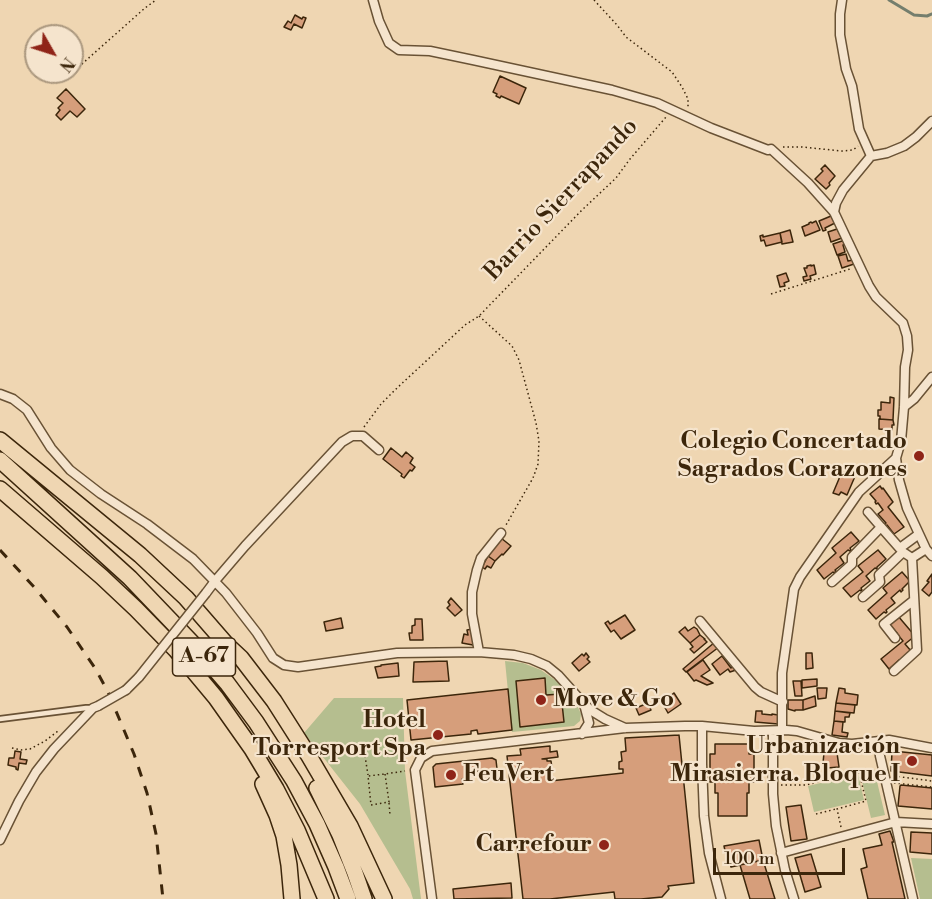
<!DOCTYPE html>
<meta charset="utf-8">
<style>
body{margin:0}
#map{position:relative;width:932px;height:899px;overflow:hidden;background:#efd6b2;font-family:"Libre Bodoni",serif}
canvas{display:block}
.north{position:absolute;left:24px;top:24px;width:60px;height:60px;box-sizing:border-box;background:#f5e4cd;border:2px solid #ab987f;border-radius:50%;rotate:129deg;font-size:16px;font-weight:700;line-height:24px;text-align:center;color:#3c260b}
.north::after{content:'';display:block;margin:auto;width:21px;height:27px;background:#8f2418;clip-path:polygon(50% 0,100% 100%,50% 72%,0 100%)}
.scale{position:absolute;left:713px;top:848px;width:132px;height:27px;box-sizing:border-box;border:3px solid #3c260b;border-top:0;padding-left:8px;font-size:18px;line-height:21px;white-space:nowrap;color:#3c260b;-webkit-text-stroke:4px #f5e4cd;paint-order:stroke}
</style>
<div id="map">
<canvas width="932" height="899"></canvas>
<div class="north">N</div>
<div class="scale">100 m</div>
</div>
<script>
const c = document.querySelector('canvas').getContext('2d');
c.lineJoin = 'round';
function fill(path, color) { c.fillStyle = color; c.fill(path, 'evenodd'); }
const shape = rows => new Path2D(rows.map(r => 'M' + r).join(''));
function trace(path, color, width, dash) { c.strokeStyle = color; c.lineWidth = width; c.lineCap = dash ? 'butt' : 'round'; c.setLineDash(dash || []); c.stroke(path); }
function label(font, color, halo, rows, align = 'center') {
  c.font = font + ' "Libre Bodoni",serif'; c.lineWidth = 4.5; c.setLineDash([]); c.textBaseline = 'middle'; c.strokeStyle = halo; c.fillStyle = color; for (const [text, x, y, turn = 0] of rows) {
    c.save(); c.translate(x, y); c.rotate((+turn || 0) * Math.PI / 180); c.textAlign = isNaN(turn) ? turn : align; if (halo) c.strokeText(text, 0, 0); c.fillText(text, 0, 0); c.restore();
  }
}
fill(shape([
 [505,661,523,663,541,670,558,682,570,694,577,705,581,714,580,721,574,726,512,732],
 [334,698,403,698,405,771,421,899,413,899,410,889,360,804,304,733],
 [874,769,885,815,871,818,860,773],
 [858,774,864,800,814,812,808,786],
 [911,858,932,859,932,899,920,899]
]), '#b5be8f');
trace(shape([
 [889,0,914,15,927,16,932,14]
]), '#747e6d', 3);
const building = shape([
 [295,15,302,19,303,17,306,18,302,28,294,24,291,30,284,27,288,21,291,23,295,15],
 [500,76,526,88,519,104,501,96,500,98,496,96,497,94,493,92,500,76],
 [66,89,85,109,77,117,70,111,61,120,56,115,60,110,58,108,63,103,57,98,66,89],
 [825,165,835,176,829,183,830,185,826,189,815,179,823,171,821,169,825,165],
 [831,216,835,223,825,228,826,230,823,231,819,221,831,216],
 [816,221,820,230,805,236,802,227,809,224,809,223,811,222,812,223,816,221],
 [837,229,842,238,831,242,828,232,837,229],
 [790,230,793,242,782,244,780,233,790,230],
 [780,233,782,242,766,246,764,240,761,241,760,236,763,235,763,237,780,233],
 [845,240,846,244,843,245,845,252,837,255,833,244,845,240],
 [846,254,848,261,853,260,854,264,842,268,838,256,846,254],
 [811,265,811,266,814,265,816,274,810,276,811,279,804,281,803,277,807,276,804,268,807,268,807,266,811,265],
 [786,273,789,281,784,283,785,286,780,287,777,276,786,273],
 [890,397,894,398,893,420,880,419,880,416,878,416,878,410,881,410,881,402,890,403,890,397],
 [879,419,893,420,894,425,892,425,892,430,879,429,879,419],
 [391,448,402,457,406,452,413,458,410,463,415,467,412,471,410,470,404,478,401,476,402,474,383,459,391,448],
 [844,467,853,471,856,474,847,495,841,492,839,495,833,493,844,467],
 [880,486,882,489,883,488,893,502,888,507,904,527,894,534,887,525,886,526,884,524,886,523,878,514,883,510,878,503,876,504,875,502,876,501,870,494,880,486],
 [851,532,859,541,850,548,851,550,850,551,848,550,840,557,844,563,835,570,836,571,834,573,833,572,824,579,817,570,836,553,832,548,851,532],
 [501,538,511,546,503,555,502,554,495,561,488,556,501,538],
 [878,550,886,559,877,567,877,569,875,568,866,576,870,581,861,588,862,590,861,591,860,590,851,597,843,588,863,572,858,566,878,550],
 [488,556,495,561,491,568,487,566,485,569,482,567,488,556],
 [902,572,910,581,902,589,903,590,901,592,900,590,891,598,895,603,886,610,887,612,886,613,884,612,876,619,868,610,887,593,883,588,902,572],
 [932,574,932,592,929,596,922,590,929,582,927,581,932,574],
 [451,598,462,610,455,616,447,608,450,605,448,602,451,598],
 [625,615,635,630,621,639,614,630,611,632,605,623,608,621,610,624,625,615],
 [898,616,915,636,905,644,911,651,900,662,899,660,889,669,881,659,903,641,898,635,897,636,895,634,897,633,889,624,898,616],
 [341,618,343,628,326,631,324,622,341,618],
 [415,619,422,619,423,640,410,640,409,633,412,633,412,626,415,625,415,619],
 [685,627,688,631,694,627,697,629,700,635,690,643,679,632,685,627],
 [472,629,473,635,473,645,462,643,464,634,468,635,467,630,472,629],
 [700,635,705,639,704,639,707,642,694,653,690,649,693,647,690,643,700,635],
 [715,642,719,647,686,672,683,669,715,642],
 [586,653,589,657,587,659,590,662,579,671,572,663,582,654,584,656,586,653],
 [806,653,812,653,813,668,806,669,806,653],
 [722,656,731,668,733,666,736,670,730,672,728,669,720,675,712,664,722,656],
 [703,660,710,670,701,676,713,683,707,685,696,680,694,681,687,672,703,660],
 [447,661,449,681,413,682,414,662,447,661],
 [398,663,399,676,378,678,375,667,381,666,381,665,398,663],
 [545,678,546,695,561,694,564,722,520,727,516,681,545,678],
 [817,679,817,686,802,688,802,680,817,679],
 [793,681,801,681,802,696,795,696,793,681],
 [817,688,827,688,826,698,818,699,817,688],
 [839,688,845,689,845,693,858,695,857,705,836,703,839,688],
 [508,689,512,730,478,734,477,730,471,731,471,734,411,740,407,700,508,689],
 [674,693,681,704,668,713,664,706,673,700,670,696,674,693],
 [815,696,816,706,803,710,803,700,815,696],
 [788,700,803,700,803,710,795,710,795,711,788,709,788,700],
 [648,703,651,710,639,715,636,708,648,703],
 [836,703,855,705,854,713,835,711,836,703],
 [756,711,762,711,762,714,772,715,772,714,778,715,778,724,755,722,756,711],
 [835,711,850,713,849,717,845,717,845,722,834,721,835,711],
 [834,721,843,722,842,732,848,733,847,737,832,735,834,721],
 [679,735,694,883,668,886,669,889,662,897,641,899,615,899,614,892,550,899,523,899,507,756,521,755,520,749,550,746,550,752,557,751,558,757,542,759,547,759,547,761,551,761,552,768,548,768,550,781,623,773,623,769,619,769,619,762,622,761,621,752,626,751,625,738,679,735],
 [819,743,838,746,837,753,818,752,819,743],
 [715,744,749,744,749,754,754,754,754,782,749,782,749,793,747,793,747,816,718,816,718,793,715,793,715,782,710,782,710,754,715,754,715,744],
 [15,751,21,752,20,759,27,760,26,764,19,763,18,770,16,769,16,767,8,765,9,758,14,758,15,751],
 [893,751,932,755,932,776,891,771,892,752,893,751],
 [824,753,837,753,839,767,827,768,827,763,823,763,824,753],
 [492,758,496,760,497,769,467,772,468,779,462,779,463,784,435,787,433,767,436,764,492,758],
 [901,785,932,788,932,809,898,806,900,786,901,785],
 [801,805,807,839,791,841,786,807,801,805],
 [890,831,894,842,892,842,905,899,868,899,861,869,867,867,863,849,882,845,879,834,890,831],
 [911,832,932,833,932,854,910,852,911,832],
 [759,840,763,860,731,867,730,863,728,864,724,846,759,840],
 [811,854,821,887,805,892,795,858,811,854],
 [763,860,775,899,750,899,740,865,763,860],
 [511,883,512,898,454,899,453,889,511,883]
]);
fill(building, '#d69e7b');
trace(building, '#3c260b', 1.5);
const lane = shape([
 [0,719,86,708,93,708]
]);
const street = shape([
 [373,0,379,21,389,43,399,50,430,51,473,60,612,90,657,103,711,128,768,150,771,149,808,183,834,212,869,286,876,297,903,323,907,336,908,350,905,367,904,407,901,441,896,458,899,480,907,508,926,549,932,556],
 [842,0,840,14,840,35,846,69,852,86,859,129,871,156],
 [834,212,836,203,843,190,871,156,887,153,904,146,916,137,932,121],
 [0,394,13,399,27,410,51,448,70,470,101,494,147,524,193,559,226,593,257,633,273,658,284,665,298,667,397,653,479,652,514,655,531,659,547,666,558,675,584,704,592,711,605,719,625,728],
 [904,407,914,399,932,377],
 [868,512,881,527],
 [900,548,919,534],
 [832,582,852,564,852,557,881,527,903,552,912,558],
 [206,593,215,581,245,546,342,442,352,436,363,436,379,450],
 [863,597,880,582,879,575,903,552],
 [700,621,755,687,761,692,783,702],
 [895,638,884,624,914,600],
 [479,652,472,614,472,592,477,570,481,558,501,533],
 [894,671,917,650,912,558,926,549],
 [126,690,139,677],
 [702,726,702,764,704,816,709,853,721,899],
 [782,730,782,673,794,589,800,577,859,492,896,458],
 [773,731,773,794,776,826,785,870,794,899],
 [582,734,589,723,584,704],
 [880,741,879,749,880,756,913,899],
 [0,840,19,801,36,772,54,749,93,708,98,706],
 [781,853,896,822,932,824],
 [432,899,415,770,421,758,432,751,625,728,685,726,702,726,754,731,786,730,797,731,839,743,852,744,889,740,932,748]
]);
const highway = shape([
 [0,440,140,555,186,598,226,644,241,658,274,701,309,756,350,826,384,899],
 [0,460,130,578,195,646,227,683,256,722,294,781,317,824,336,867,348,899],
 [0,489,102,577,136,609,176,650,216,698,252,749,276,789,297,830,326,899],
 [263,784,277,815,284,836,289,865,292,899],
 [317,788,340,835,355,873,364,899]
]);
trace(lane, '#695235', 8);
trace(street, '#695235', 11);
trace(highway, '#3c260b', 18);
trace(shape([
 [594,0,617,25,626,37,672,72,682,87,688,99,688,107],
 [65,79,145,8,156,0],
 [783,147,802,147,842,151,853,150,858,146],
 [771,294,850,269],
 [479,316,512,346,519,360,536,423,539,441,538,464,533,478,506,525],
 [364,427,381,404,397,388,465,325,479,316,582,210,616,178,630,159,666,117],
 [12,748,21,750,30,749,45,741,58,731],
 [365,756,368,775],
 [385,774,389,802,371,805,368,776,385,774,405,771],
 [894,776,932,781],
 [894,783,932,787],
 [781,785,806,785,873,768],
 [389,803,390,815],
 [816,814,836,809],
 [841,827,837,809,866,801,859,772]
]), '#3c260b', 1.5, [1.5, 3]);
trace(lane, '#f5e4cd', 4.5);
trace(street, '#f5e4cd', 8);
trace(highway, '#efd6b2', 15);
trace(shape([
 [0,550,34,587,67,627,95,668,108,692,134,754,147,793,156,834,163,899]
]), '#3c260b', 3, [10, 10]);
const streetBridge = shape([
 [139,677,206,593],
 [98,706,126,690]
]);
trace(streetBridge, '#695235', 11, []);
trace(streetBridge, '#f5e4cd', 8);
for (const [x, y, r, color] of [
 [919,456,6,"#8f2418"],
 [541,700,6,"#8f2418"],
 [438,735,6,"#8f2418"],
 [912,761,6,"#8f2418"],
 [451,775,6,"#8f2418"],
 [604,845,6,"#8f2418"]
]) { const dot = new Path2D(); dot.arc(x, y, r, 0, 2 * Math.PI); c.fillStyle = color; c.fill(dot); trace(dot, '#f5e4cd', 2); }
for (const [x, y, w] of [
 [204,657,63]
]) { const box = new Path2D(); box.roundRect(x - w / 2, y - 19, w, 38, 4.5); c.fillStyle = '#f5e4cd'; c.fill(box); trace(box, '#3c260b', 1.5); }
label('bold 22px', '#3c260b', null, [
 ["A-67",204,657]
]);
label('24px', '#3c260b', '#f5e4cd', [
 ["Barrio Sierrapando",562,200,-47]
]);
label('bold 24px', '#3c260b', '#f5e4cd', [
 ["Colegio Concertado",907,442],
 ["Sagrados Corazones",907,470],
 ["Move & Go",553,700,"left"],
 ["Hotel",426,721],
 ["Torresport Spa",426,749],
 ["Urbanización",900,747],
 ["Mirasierra. Bloque I",900,775],
 ["FeuVert",463,775,"left"],
 ["Carrefour",592,845]
], 'right');
</script>
